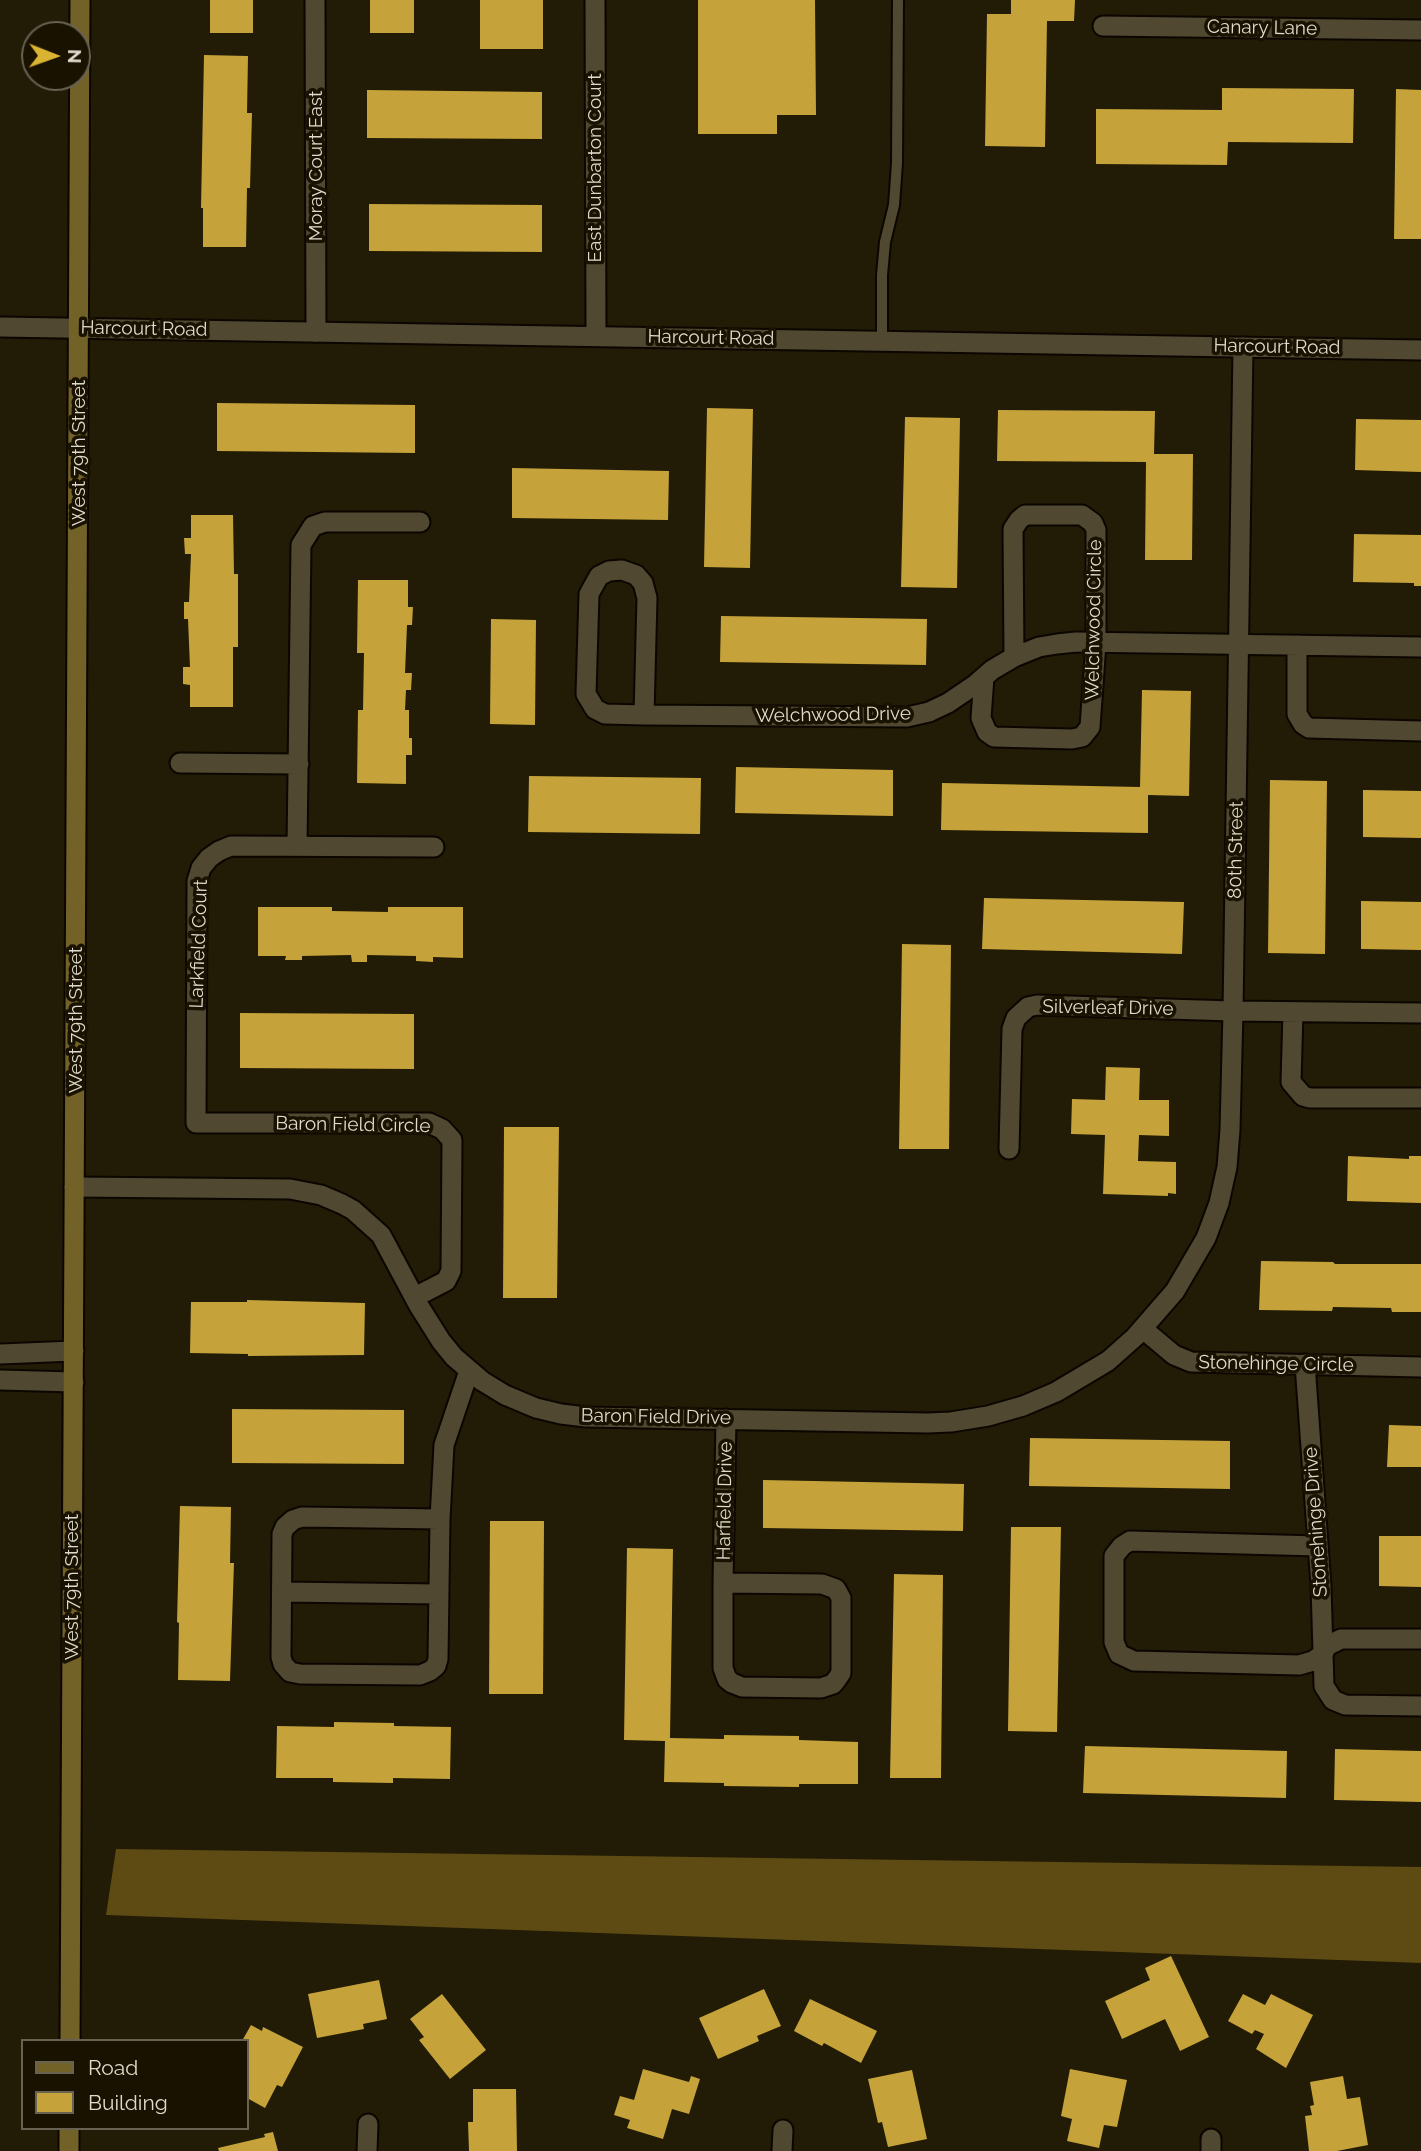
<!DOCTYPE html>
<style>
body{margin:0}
#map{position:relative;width:1421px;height:2151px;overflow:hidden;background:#221b06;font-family:Raleway,sans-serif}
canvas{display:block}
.legend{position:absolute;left:21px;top:2039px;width:228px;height:91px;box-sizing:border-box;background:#191200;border:2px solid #686252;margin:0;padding:9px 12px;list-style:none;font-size:21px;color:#dfdacd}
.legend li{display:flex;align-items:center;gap:14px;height:35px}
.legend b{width:35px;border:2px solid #686252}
.north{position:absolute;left:21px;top:21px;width:70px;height:70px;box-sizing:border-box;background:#191200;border:2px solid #686252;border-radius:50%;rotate:91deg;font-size:19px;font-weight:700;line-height:28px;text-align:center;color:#dfdacd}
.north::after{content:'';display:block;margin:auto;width:24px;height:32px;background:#dab333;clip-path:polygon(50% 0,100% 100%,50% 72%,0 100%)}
</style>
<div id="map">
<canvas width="1421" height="2151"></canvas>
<ul class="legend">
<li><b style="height:9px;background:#736228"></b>Road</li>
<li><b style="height:19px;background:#c5a33a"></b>Building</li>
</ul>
<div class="north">N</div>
</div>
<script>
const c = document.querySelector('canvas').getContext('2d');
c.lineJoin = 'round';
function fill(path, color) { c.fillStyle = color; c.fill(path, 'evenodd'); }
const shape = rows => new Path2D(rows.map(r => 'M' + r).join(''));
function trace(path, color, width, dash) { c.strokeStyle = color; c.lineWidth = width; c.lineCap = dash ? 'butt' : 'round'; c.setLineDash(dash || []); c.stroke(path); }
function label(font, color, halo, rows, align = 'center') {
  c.font = font + ' Raleway,sans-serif'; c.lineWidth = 7; c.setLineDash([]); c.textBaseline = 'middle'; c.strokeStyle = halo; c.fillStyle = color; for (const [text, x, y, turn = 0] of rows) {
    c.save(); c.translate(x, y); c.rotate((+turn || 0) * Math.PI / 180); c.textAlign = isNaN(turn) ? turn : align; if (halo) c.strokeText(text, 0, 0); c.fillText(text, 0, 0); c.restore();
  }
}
fill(shape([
 [116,1849,1421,1867,1421,1963,106,1915]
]), '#5d4b13');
fill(shape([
 [210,0,253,0,253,33,210,33],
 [370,0,414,0,414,33,370,33],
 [480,0,543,0,543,49,480,49],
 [698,0,815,0,816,115,777,115,777,134,698,134],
 [1011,0,1075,0,1074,21,1047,21,1045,147,985,146,987,14,1011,14],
 [204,55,248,56,247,113,252,113,250,188,247,188,246,247,203,247,203,208,201,208],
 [1222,88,1354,89,1353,143,1228,142,1227,165,1096,164,1096,109,1222,110],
 [1396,89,1421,90,1421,239,1394,239],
 [367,90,542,92,542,139,367,138],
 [369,204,542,205,542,252,369,251],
 [217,403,415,405,415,453,217,451],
 [707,408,753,409,750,568,704,567],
 [998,410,1155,411,1154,454,1193,454,1192,560,1145,560,1146,462,997,461],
 [905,417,960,418,957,588,901,587],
 [1356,419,1421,420,1421,472,1355,470],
 [512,468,669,471,668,520,512,518],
 [191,515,233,515,234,574,238,574,238,647,233,647,233,707,190,707,190,685,183,684,183,667,190,667,188,619,184,619,184,602,189,602,191,554,185,554,184,538,191,538],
 [1354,534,1421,535,1421,586,1414,586,1414,583,1353,582],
 [358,580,408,580,408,607,413,607,412,625,407,625,405,673,412,673,411,690,406,690,405,710,409,710,409,738,412,738,412,755,406,755,406,784,357,783,358,710,363,710,364,653,357,653],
 [721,616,927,619,926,665,720,662],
 [491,619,536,620,535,725,490,724],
 [1142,690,1191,691,1189,796,1148,795,1148,833,941,830,942,783,1140,787],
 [736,767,893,770,893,816,735,813],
 [529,776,701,778,700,834,528,832],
 [1270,780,1327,781,1325,954,1268,953],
 [1363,790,1421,791,1421,838,1363,837],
 [984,898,1184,902,1182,954,982,949],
 [1361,901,1421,902,1421,950,1361,949],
 [258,907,332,907,332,911,388,912,388,907,463,907,463,958,433,957,433,962,416,961,416,956,367,955,367,962,352,962,351,955,302,956,302,960,285,960,286,956,258,956],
 [902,944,951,945,949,1149,899,1149],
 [240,1013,414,1014,414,1069,240,1068],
 [1106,1067,1140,1068,1139,1100,1169,1100,1169,1136,1139,1135,1138,1161,1176,1162,1176,1194,1168,1193,1168,1196,1103,1194,1105,1135,1071,1134,1072,1099,1105,1100],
 [504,1127,559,1127,557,1298,503,1298],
 [1348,1156,1409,1159,1409,1156,1421,1156,1421,1203,1347,1201],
 [1261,1261,1333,1262,1335,1264,1421,1264,1421,1312,1392,1312,1391,1308,1333,1307,1332,1311,1259,1310],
 [247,1300,365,1303,364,1355,248,1356,248,1354,190,1353,191,1302,247,1302],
 [232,1409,404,1410,404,1464,232,1463],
 [1389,1425,1421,1426,1421,1467,1387,1467],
 [1030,1438,1230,1441,1230,1489,1029,1486],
 [763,1480,964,1484,963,1531,763,1528],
 [180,1506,231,1507,230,1563,234,1563,230,1681,178,1680,179,1623,177,1622],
 [490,1521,544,1521,543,1694,489,1694],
 [1011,1527,1061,1527,1057,1732,1008,1731],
 [1379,1536,1421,1536,1421,1587,1379,1586],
 [627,1548,673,1549,670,1738,724,1739,724,1735,799,1736,799,1740,858,1742,858,1784,799,1784,799,1787,724,1786,724,1783,664,1782,665,1741,624,1740],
 [894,1574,943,1575,941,1778,890,1778],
 [334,1722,394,1723,394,1726,451,1727,450,1779,393,1778,393,1783,333,1782,333,1778,276,1778,277,1726,334,1727],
 [1085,1746,1287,1751,1286,1798,1083,1793],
 [1335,1749,1421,1751,1421,1802,1334,1800],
 [1171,1956,1209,2037,1180,2051,1165,2019,1122,2039,1105,2001,1150,1980,1145,1968],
 [379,1980,387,2019,363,2024,364,2029,317,2038,308,1994],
 [764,1989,781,2026,757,2036,759,2041,718,2059,699,2018],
 [442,1994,486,2050,450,2079,419,2040,424,2037,410,2019],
 [1243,1994,1265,2005,1271,1994,1313,2015,1286,2068,1256,2049,1264,2034,1255,2030,1252,2034,1228,2021],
 [810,1999,877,2031,861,2063,824,2043,822,2046,794,2031],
 [251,2025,262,2031,263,2027,303,2047,282,2087,277,2085,265,2108,247,2098,247,2041,242,2041],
 [643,2069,689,2082,691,2076,700,2079,689,2114,672,2109,663,2139,627,2128,630,2120,614,2115,620,2096,634,2100],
 [1070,2069,1127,2080,1117,2127,1104,2125,1099,2148,1067,2141,1072,2119,1061,2116],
 [912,2070,927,2139,888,2147,882,2122,878,2123,868,2079],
 [1343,2076,1347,2099,1360,2097,1368,2145,1337,2151,1309,2151,1305,2116,1312,2115,1310,2106,1314,2105,1310,2082],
 [473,2089,516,2089,517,2151,469,2151,468,2122,473,2122],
 [273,2132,278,2151,219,2151,218,2148,265,2137,264,2134]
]), '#c5a33a');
const service = shape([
 [882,341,882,275,885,242,894,205,897,163,898,0]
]);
const minor = shape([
 [315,0,316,332],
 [595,0,596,336],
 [1103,26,1421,30],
 [622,570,636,575,643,583,647,598,644,715,605,714,595,709,586,694,589,594,599,576,609,571,622,570],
 [1297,645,1297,714,1303,724,1309,728,1421,731],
 [984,677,981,718,987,732,994,737,1072,739,1082,737,1090,727,1096,643,1096,530,1093,523,1082,515,1025,515,1019,520,1013,529,1014,657],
 [644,715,907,717,929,712,948,703,976,684,992,670,1014,657,1039,647,1057,644,1076,642,1421,647],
 [180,763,299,764],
 [297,846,301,545,313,526,325,522,420,522],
 [1293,1012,1291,1082,1303,1096,1310,1098,1421,1098],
 [1009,1149,1012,1029,1016,1018,1028,1007,1037,1005,1233,1011,1421,1013],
 [74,1187,290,1189,321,1195,342,1204,353,1210,381,1235,419,1306,441,1341,454,1357,482,1381,505,1395,536,1408,561,1414,586,1417,928,1423,951,1422,988,1416,1023,1406,1056,1392,1108,1361,1135,1337,1175,1291,1206,1238,1219,1203,1227,1167,1230,1130,1233,1011,1243,347],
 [415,1297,446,1281,451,1271,452,1140,442,1129,429,1123,196,1123,197,881,201,868,209,858,219,851,231,846,434,847],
 [1143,1329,1174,1355,1191,1362,1421,1367],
 [0,1354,74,1351],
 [1305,1364,1321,1586,1324,1686,1333,1700,1345,1705,1421,1706],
 [0,1380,74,1382],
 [302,1517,440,1519,438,1659,436,1666,430,1671,420,1675,300,1674,290,1672,283,1664,281,1657,282,1534,285,1527,293,1520,302,1517],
 [440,1519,444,1445,469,1371],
 [1318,1546,1130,1541,1122,1546,1114,1556,1114,1642,1119,1654,1134,1661,1299,1665,1313,1661,1323,1654,1327,1646,1341,1639,1421,1639],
 [723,1583,822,1584,836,1589,841,1598,841,1673,837,1679,833,1684,821,1688,742,1687,732,1683,727,1679,723,1668,723,1583],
 [723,1583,726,1419],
 [282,1592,439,1594],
 [367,2151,368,2124],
 [782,2151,783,2130],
 [1211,2151,1211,2139]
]);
const tertiary = shape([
 [0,327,1421,350]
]);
const secondary = shape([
 [70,2041,80,0],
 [69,2151,69,2128]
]);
trace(service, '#0c0600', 14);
trace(minor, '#0c0600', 23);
trace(tertiary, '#0c0600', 23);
trace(secondary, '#0c0600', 23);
trace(service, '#504831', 10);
trace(minor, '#504831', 19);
trace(tertiary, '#504831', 19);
trace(secondary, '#736228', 19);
label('19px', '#dfdacd', '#191200', [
 ["Canary Lane",1262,28,1],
 ["Moray Court East",316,166,-90],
 ["East Dunbarton Court",595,168,-90],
 ["Harcourt Road",144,329,1],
 ["Harcourt Road",711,338,1],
 ["Harcourt Road",1277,347,1],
 ["West 79th Street",79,453,-90],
 ["Welchwood Circle",1094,620,-89],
 ["Welchwood Drive",833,715,-1],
 ["80th Street",1236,850,-89],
 ["Larkfield Court",199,944,-88],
 ["Silverleaf Drive",1108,1008,1],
 ["West 79th Street",76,1020,-90],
 ["Baron Field Circle",353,1125,1],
 ["Stonehinge Circle",1276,1364,1],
 ["Baron Field Drive",656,1417,1],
 ["Harfield Drive",725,1501,-89],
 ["Stonehinge Drive",1316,1522,-94],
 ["West 79th Street",72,1587,-90]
]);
</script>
